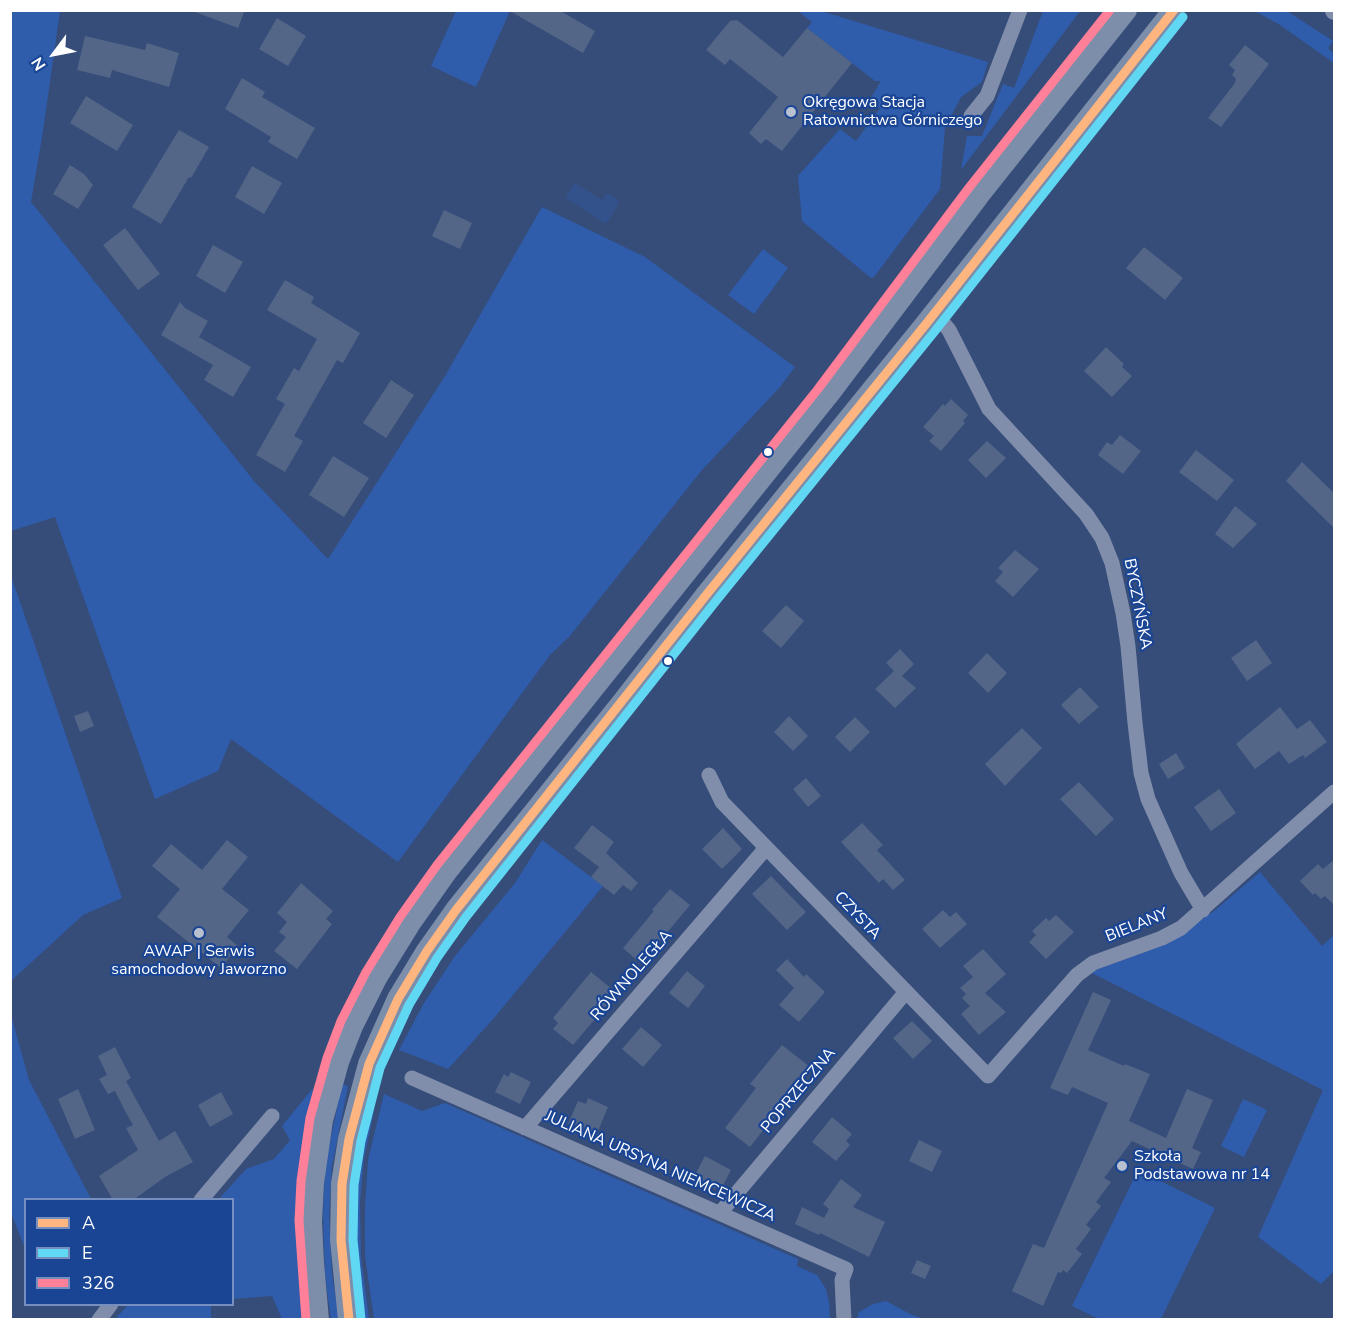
<!DOCTYPE html>
<meta charset="utf-8">
<style>
body{margin:0}
#map{position:relative;width:1345px;height:1330px;overflow:hidden;background:#364d79;font-family:"Nunito Sans",sans-serif}
canvas{display:block}
.frame{position:absolute;inset:0;border:12px solid #fff;pointer-events:none}
.legend{position:absolute;left:24px;top:1198px;width:210px;height:108px;box-sizing:border-box;background:#1a4595;border:2px solid #768fbf;margin:0;padding:8px 10px;list-style:none;font-size:18px;color:#fff}
.legend li{display:flex;align-items:center;gap:12px;height:30px}
.legend b{width:30px;border:2px solid #768fbf}
.north{position:absolute;left:24px;top:24px;width:60px;height:60px;-webkit-text-stroke:4px #1a4595;paint-order:stroke;rotate:238deg;font-size:16px;font-weight:700;line-height:24px;text-align:center;color:#fff}
.north::after{content:'';display:block;margin:auto;width:21px;height:27px;background:#fff;clip-path:polygon(50% 0,100% 100%,50% 72%,0 100%)}
</style>
<div id="map">
<canvas width="1345" height="1330"></canvas>
<div class="frame"></div>
<ul class="legend">
<li><b style="height:8px;background:#ffb580"></b>A</li>
<li><b style="height:8px;background:#60d8f3"></b>E</li>
<li><b style="height:8px;background:#ff8098"></b>326</li>
</ul>
<div class="north">N</div>
</div>
<script>
const c = document.querySelector('canvas').getContext('2d');
c.lineJoin = 'round';
function fill(path, color) { c.fillStyle = color; c.fill(path, 'evenodd'); }
const shape = rows => new Path2D(rows.map(r => 'M' + r).join(''));
function trace(path, color, width, dash) { c.strokeStyle = color; c.lineWidth = width; c.lineCap = dash ? 'butt' : 'round'; c.setLineDash(dash || []); c.stroke(path); }
function label(font, color, halo, rows, align = 'center') {
  c.font = font + ' "Nunito Sans",sans-serif'; c.lineWidth = 4.5; c.setLineDash([]); c.textBaseline = 'middle'; c.strokeStyle = halo; c.fillStyle = color; for (const [text, x, y, turn = 0] of rows) {
    c.save(); c.translate(x, y); c.rotate((+turn || 0) * Math.PI / 180); c.textAlign = isNaN(turn) ? turn : align; if (halo) c.strokeText(text, 0, 0); c.fillText(text, 0, 0); c.restore();
  }
}
fill(shape([
 [10,11,60,11,43,131,31,202,254,481,328,559,445,376,542,207,645,257,795,367,780,387,702,470,569,637,550,655,398,862,231,739,218,771,155,799,55,517,11,531],
 [456,11,510,11,476,87,431,66],
 [798,11,821,11,988,62,982,82,961,97,945,128,940,189,874,277,871,278,802,221,798,176,840,129,856,141,880,108,870,99,881,81,875,81,807,28,812,22],
 [1043,11,1080,11,961,170,967,136,982,136,1003,84,1014,88],
 [1255,11,1287,11,1333,41,1328,48,1334,54,1334,63,1280,25],
 [763,249,788,268,754,314,728,295],
 [10,573,122,898,83,915,11,981],
 [542,840,603,886,494,1018,448,1069,399,1050,424,1003,455,956,515,883],
 [1260,872,1322,946,1334,935,1334,1271,1321,1284,1258,1237,1323,1090,1090,972,1169,943,1214,911],
 [11,1015,29,1080,91,1199,26,1200,25,1248,11,1213],
 [342,1084,348,1086,332,1166,329,1216,332,1274,339,1319,331,1320,325,1275,323,1216,325,1166],
 [313,1088,299,1172,299,1262,306,1319,282,1319,272,1296,233,1299,232,1200,219,1199,246,1169,274,1159,290,1140,282,1126],
 [384,1094,422,1111,445,1103,798,1259,797,1266,817,1275,826,1289,829,1302,830,1319,374,1319,365,1256,365,1207,368,1160],
 [1243,1099,1267,1110,1244,1157,1221,1146],
 [367,1110,374,1112,364,1158,360,1203,361,1257,369,1319,362,1320,354,1257,353,1202,358,1151],
 [1138,1170,1215,1208,1161,1319,1099,1319,1072,1306],
 [886,1301,912,1315,924,1319,857,1319,859,1312,873,1304],
 [129,1304,211,1305,211,1319,115,1319]
]), '#2f5cab');
fill(shape([
 [574,183,602,200,607,193,617,199,619,203,606,224,565,198]
]), '#33528b');
fill(shape([
 [196,10,245,10,238,28,195,12],
 [508,10,559,10,595,31,583,53],
 [277,18,306,36,288,66,259,49],
 [737,20,783,57,807,28,852,63,782,151,766,139,761,144,749,133,778,97,730,59,725,65,706,50,730,21],
 [85,36,145,50,147,43,179,53,169,87,112,70,110,78,77,70],
 [1245,45,1269,64,1221,127,1208,118,1235,83,1236,79,1232,75,1235,70,1229,65],
 [242,78,265,92,262,97,315,128,297,159,268,142,271,137,225,109],
 [86,96,133,125,117,151,70,123],
 [179,130,209,147,191,178,189,177,161,224,132,207],
 [70,165,84,174,93,185,78,209,53,194],
 [252,166,282,183,264,214,235,197],
 [444,210,472,223,460,249,432,236],
 [125,228,160,274,138,290,103,245],
 [213,245,243,262,225,293,196,276],
 [1144,247,1183,278,1165,300,1126,268],
 [285,280,314,297,311,303,360,333,343,363,337,360,294,436,303,441,285,472,256,455,285,404,276,399,294,368,299,371,317,339,267,310],
 [180,302,185,308,208,321,199,337,251,367,233,397,204,380,213,365,161,335],
 [1106,347,1124,364,1122,367,1132,376,1112,397,1084,371],
 [391,380,414,395,386,438,363,423],
 [951,399,968,415,963,421,965,423,941,451,929,441,934,436,923,427,943,404,945,406],
 [1120,435,1141,451,1123,474,1098,455,1107,442,1112,445],
 [987,441,1006,458,986,478,968,460],
 [1196,450,1234,480,1217,501,1179,472],
 [333,456,369,478,344,517,309,495],
 [1302,462,1335,494,1335,529,1286,481],
 [1235,506,1257,524,1233,548,1215,534],
 [1015,550,1039,569,1013,597,995,581,1003,572,998,568],
 [786,605,804,621,781,648,762,631],
 [1256,640,1272,663,1247,681,1231,658],
 [900,649,914,664,902,676,916,688,895,708,875,689,894,671,886,663],
 [987,653,1007,673,988,693,968,673],
 [1080,687,1099,707,1079,724,1061,705],
 [1280,707,1297,729,1310,720,1327,742,1305,758,1303,755,1289,764,1279,751,1255,769,1236,744],
 [88,711,94,726,80,732,74,716],
 [789,716,808,736,793,751,774,732],
 [855,717,870,732,850,752,835,737],
 [1022,728,1042,748,1005,786,985,764],
 [1176,753,1185,768,1168,779,1159,764],
 [806,778,821,796,808,807,793,789],
 [1079,782,1114,819,1096,836,1060,799],
 [1219,789,1236,813,1211,831,1194,807],
 [862,823,883,845,877,850,905,880,893,890,883,879,879,883,841,842],
 [592,825,614,842,606,853,638,883,631,891,623,885,614,895,591,877,599,867,574,848],
 [723,828,742,849,722,869,702,849],
 [227,840,248,857,222,889,249,910,227,937,238,946,221,968,157,917,180,889,152,866,171,844,202,870],
 [1335,859,1335,906,1325,896,1321,899,1315,893,1313,895,1300,881,1318,864,1323,869],
 [771,876,806,912,787,930,752,894],
 [301,883,333,911,326,919,332,924,297,969,274,951,286,937,279,932,287,922,277,913],
 [670,889,690,905,641,964,623,948,654,911,652,910],
 [943,910,950,917,956,912,967,924,940,948,922,929],
 [1056,915,1074,932,1046,959,1029,942,1036,935,1032,931,1046,918,1049,921],
 [983,949,1006,974,985,993,1006,1012,979,1035,961,1014,970,1006,962,998,966,994,960,988,973,977,963,966],
 [787,959,804,977,806,974,825,992,799,1022,779,1005,794,988,776,970],
 [687,971,705,986,688,1008,669,993],
 [591,972,617,993,573,1045,553,1029,558,1023,553,1018],
 [1093,992,1111,1000,1088,1050,1124,1066,1125,1064,1150,1074,1129,1121,1166,1138,1187,1089,1213,1100,1192,1148,1201,1152,1193,1169,1132,1141,1104,1178,1111,1182,1096,1202,1101,1206,1086,1225,1091,1229,1076,1249,1082,1254,1067,1273,1063,1270,1061,1273,1058,1272,1043,1306,1012,1291,1033,1244,1044,1248,1108,1103,1072,1087,1068,1095,1050,1088],
 [912,1021,932,1041,913,1059,893,1038],
 [641,1027,662,1045,643,1067,622,1049],
 [782,1045,810,1067,784,1098,787,1100,750,1147,725,1128,756,1088,750,1084],
 [115,1047,131,1078,126,1081,159,1141,175,1131,193,1162,165,1177,133,1200,113,1200,99,1176,138,1150,126,1128,133,1125,125,1111,115,1091,108,1094,99,1079,107,1075,98,1056],
 [511,1072,531,1082,520,1104,495,1092,504,1074,508,1077],
 [78,1089,95,1130,75,1139,58,1099],
 [221,1092,233,1114,210,1127,198,1105],
 [588,1098,608,1107,596,1136,568,1124,578,1101,586,1104],
 [832,1117,852,1134,846,1141,850,1145,836,1161,812,1142],
 [919,1140,942,1151,932,1172,909,1161],
 [705,1156,731,1170,720,1191,694,1177],
 [841,1179,862,1195,853,1207,885,1222,869,1257,820,1233,819,1235,795,1224,802,1207,824,1218,829,1209,823,1204],
 [917,1260,931,1266,925,1279,911,1273]
]), '#536688');
trace(shape([
 [971,116,987,96,1020,10],
 [935,313,949,330,989,409,1086,514,1102,538,1112,563,1123,613,1128,646,1135,723,1141,773,1148,799,1181,873,1203,910],
 [709,775,722,802,988,1076,1077,975,1093,963,1162,938,1181,928,1334,792],
 [412,1078,846,1269,842,1280,844,1320],
 [525,1128,766,848],
 [201,1200,272,1116],
 [720,1213,905,993],
 [99,1320,111,1304]
]), '#808eab', 15);
trace(shape([
 [1334,10,1334,11]
]), '#808eab', 18);
trace(shape([
 [318,1320,313,1263,311,1222,313,1183,322,1120,338,1062,352,1026,376,978,410,923,446,872,827,396,978,196,1126,10],
 [349,1320,341,1240,342,1184,349,1139,369,1064,398,999,427,951,456,910,623,702,707,594,926,324,1174,10]
]), '#7d8eaa', 22);
trace(shape([
 [349,1320,341,1240,342,1184,349,1139,369,1064,398,999,427,951,456,910,707,594,926,324,1174,10]
]), '#ffb580', 9);
trace(shape([
 [361,1319,353,1240,354,1185,361,1141,380,1068,409,1005,437,958,466,917,716,601,935,331,1183,17]
]), '#60d8f3', 9);
trace(shape([
 [306,1320,299,1221,301,1181,310,1118,327,1058,341,1021,366,972,400,917,437,865,818,389,968,189,1110,10]
]), '#ff8098', 9);
for (const [x, y, r, color] of [
 [791,112,6,"#b9c1d0"],
 [768,452,5,"#fff"],
 [668,661,5,"#fff"],
 [199,933,6,"#b9c1d0"],
 [1122,1166,6,"#b9c1d0"]
]) { const dot = new Path2D(); dot.arc(x, y, r, 0, 2 * Math.PI); c.fillStyle = color; c.fill(dot); trace(dot, '#1a4595', 2); }
label('16px', '#fff', '#1a4595', [
 ["Okręgowa Stacja",803,103],
 ["Ratownictwa Górniczego",803,121],
 ["AWAP | Serwis",199,952,"center"],
 ["samochodowy Jaworzno",199,970,"center"],
 ["Szkoła",1134,1157],
 ["Podstawowa nr 14",1134,1175]
], 'left');
label('16px', '#fff', '#1a4595', [
 ["BYCZYŃSKA",1137,604,79],
 ["CZYSTA",857,916,46],
 ["BIELANY",1137,926,-22],
 ["RÓWNOLEGŁA",632,976,-49],
 ["POPRZECZNA",799,1091,-50],
 ["JULIANA URSYNA NIEMCEWICZA",660,1167,24]
]);
</script>
